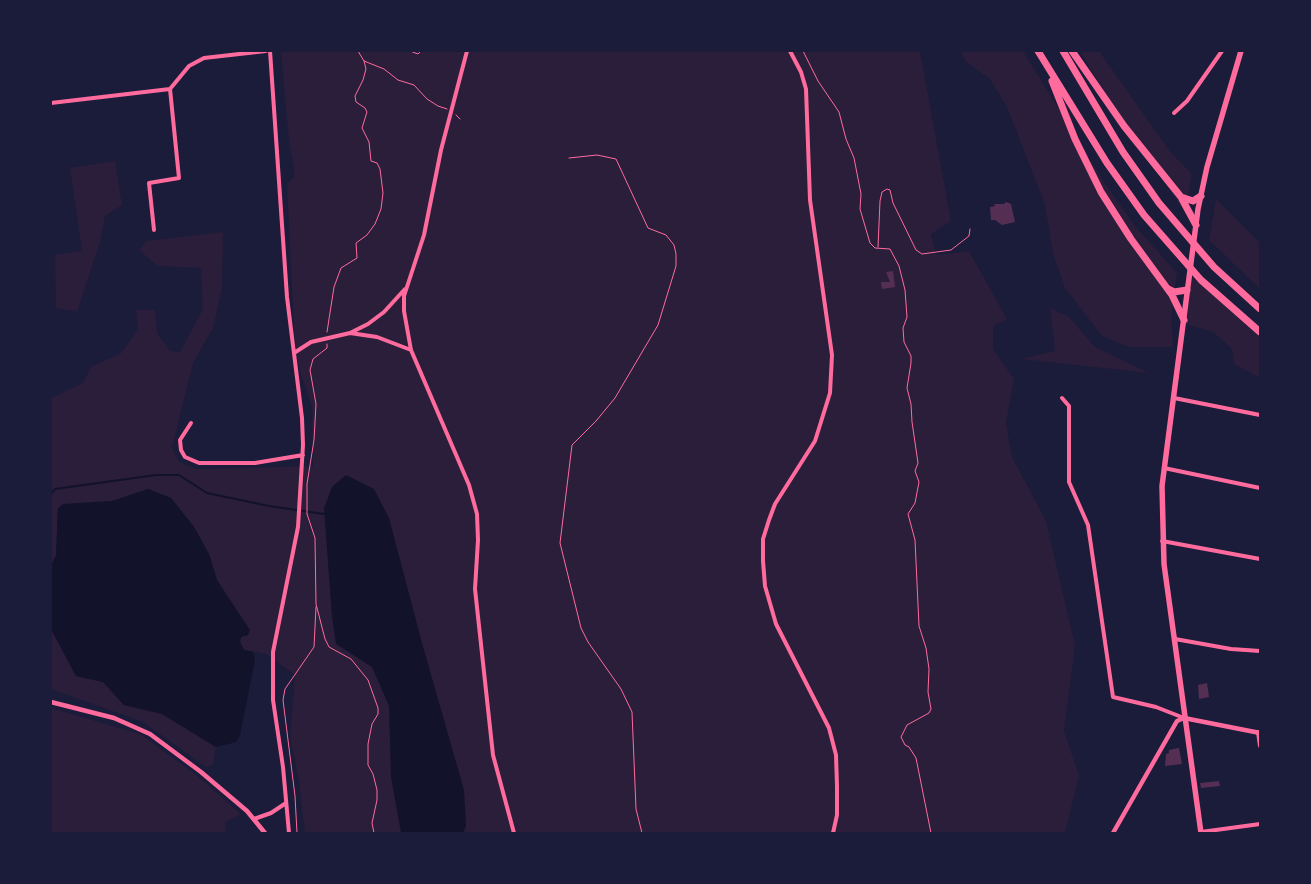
<!DOCTYPE html>
<style>
body{margin:0}
#map{position:relative;width:1311px;height:884px;overflow:hidden;background:#1b1b3a;font-family:Arial,sans-serif}
canvas{display:block}
.frame{position:absolute;inset:0;border:52px solid #1b1b3a;pointer-events:none}
</style>
<div id="map">
<canvas width="1311" height="884"></canvas>
<div class="frame"></div>
</div>
<script>
const c = document.querySelector('canvas').getContext('2d');
c.lineJoin = 'round';
function fill(path, color) { c.fillStyle = color; c.fill(path, 'evenodd'); }
const shape = rows => new Path2D(rows.map(r => 'M' + r).join(''));
function trace(path, color, width, dash) { c.strokeStyle = color; c.lineWidth = width; c.lineCap = dash ? 'butt' : 'round'; c.setLineDash(dash || []); c.stroke(path); }
fill(shape([
 [281,51,920,51,951,221,931,234,936,255,969,251,1007,319,993,326,993,349,1014,379,1006,423,1012,457,1046,521,1075,645,1064,731,1079,776,1065,833,305,833,299,781,290,737,295,675,266,654,244,650,240,642,241,637,248,635,217,580,209,554,194,527,171,498,148,489,112,501,58,509,56,555,51,566,51,398,83,383,91,367,121,353,138,329,136,310,155,310,157,333,170,351,180,352,203,309,201,268,158,266,139,250,147,241,223,232,222,288,213,328,193,363,172,448,179,462,197,469,313,466,312,406,299,369,294,330,287,184,294,177,294,167,289,142],
 [961,51,1023,51,1100,176,1135,226,1177,273,1171,317,1173,347,1129,347,1102,336,1065,288,1053,254,1045,205,1007,107,990,79,965,61],
 [1080,51,1099,51,1171,153,1192,174,1185,212,1121,120],
 [115,161,122,205,105,216,100,242,77,312,56,308,55,255,82,251,70,168],
 [1216,199,1260,243,1260,289,1209,240],
 [1194,279,1260,337,1260,378,1234,364,1232,349,1213,332,1185,324,1189,280],
 [1050,308,1069,317,1095,347,1149,373,1020,359,1055,351],
 [51,629,76,676,103,682,124,705,162,714,216,747,213,764,206,767,143,722,51,689],
 [51,708,140,734,194,773,241,814,225,822,226,833,51,833]
]), '#2a1e3b');
fill(shape([
 [346,475,374,489,389,518,422,643,464,790,466,826,463,833,401,833,391,777,389,706,372,667,336,644,332,617,324,508,332,487],
 [148,489,171,498,194,527,209,554,217,580,250,630,248,635,241,637,240,642,244,650,253,652,255,660,240,735,236,742,216,747,162,714,124,705,103,682,76,676,51,629,51,566,56,555,58,508,63,504,112,501]
]), '#12122b');
trace(shape([
 [51,494,55,489,156,475,179,475,207,493,269,506,324,514]
]), '#12122b', 2);
fill(shape([
 [1006,202,1011,204,1015,222,1002,225,995,220,991,220,990,207,995,206,994,204,1004,204],
 [893,271,895,287,882,289,881,282,890,282,886,272],
 [1207,683,1209,697,1199,699,1198,685],
 [1179,748,1182,764,1165,766,1166,754,1169,753,1169,750],
 [1219,781,1220,786,1201,788,1200,783]
]), '#542f53');
trace(shape([
 [358,51,364,61,384,69,398,80,414,85,427,99,438,106,447,109],
 [410,51,418,54,421,51],
 [803,51,818,81,839,112,846,139,854,158,861,194,860,209,870,243,875,248,890,249,899,266,905,290,907,317,903,328,904,342,911,356,911,363,907,388,911,404,912,422,918,463,915,471,919,482,915,503,908,514,915,540,919,626,926,648,929,669,928,692,931,709,929,713,907,725,901,737,905,745,909,747,916,758,931,833],
 [456,115,460,119],
 [569,158,597,155,616,159,648,228,666,235,674,245,676,254,676,266,658,325,615,398,596,421,572,445,560,543,581,628,588,642,621,689,632,712,636,809,642,833],
 [878,247,880,201,882,192,887,189,890,190,893,203,916,250,922,254,951,250,969,236,970,229],
 [327,332,334,287,341,268,357,258,356,243,367,235,375,224,381,209,383,193,380,169,377,163,371,161,369,142,362,128,367,112,365,108,356,102,355,96,363,80,366,69,364,61],
 [327,344,327,348,313,359,310,370,316,404,314,440,307,484,307,514,315,538,316,604,325,639,329,647,351,659,368,680,378,708,378,714,372,724,368,744,368,765,373,774,377,790,377,800,372,823,374,833],
 [297,833,295,796,283,700,285,689,314,647,316,607]
]), '#ff6b9d', 1);
trace(shape([
 [270,51,287,297,302,418,303,445,298,527,273,652,273,700,283,767,289,833],
 [467,51,441,150,424,235,404,296,404,311,411,350,469,485,477,514,478,540,475,589,493,755,514,833],
 [790,51,801,72,806,89,810,200,832,355,830,393,815,441,775,504,769,520,763,539,763,561,765,586,776,624,829,728,836,755,837,786,837,815,833,833],
 [51,103,170,89,189,66,204,58,266,51],
 [1174,113,1187,101,1222,51],
 [154,230,149,183,179,178,170,89],
 [350,333,377,337,411,350],
 [294,353,311,342,350,333,368,324,384,312,405,289],
 [1062,398,1069,406,1069,482,1088,525,1113,697,1156,707,1184,718],
 [1174,398,1260,415],
 [191,423,180,440,181,450,185,457,199,463,255,463,303,455],
 [1164,468,1260,488],
 [1162,541,1260,559],
 [1175,639,1231,649,1260,651],
 [1258,732,1260,746],
 [254,819,271,813,286,803],
 [1201,832,1260,824]
]), '#ff6b9d', 4);
trace(shape([
 [51,702,114,718,150,734,201,772,247,811,265,833],
 [1113,833,1177,721,1184,718,1260,733]
]), '#ff6b9d', 4.5);
trace(shape([
 [1201,833,1164,564,1162,486,1198,209,1207,167,1241,51]
]), '#ff6b9d', 5.5);
trace(shape([
 [1038,51,1107,163,1144,215,1201,280,1260,332],
 [1063,51,1123,152,1159,203,1214,267,1260,309],
 [1072,51,1124,126,1181,197,1193,201,1201,196],
 [1052,81,1075,139,1101,192,1131,239,1172,295,1184,320],
 [1182,199,1196,225],
 [1168,289,1174,292,1187,290]
]), '#ff6b9d', 7);
</script>
